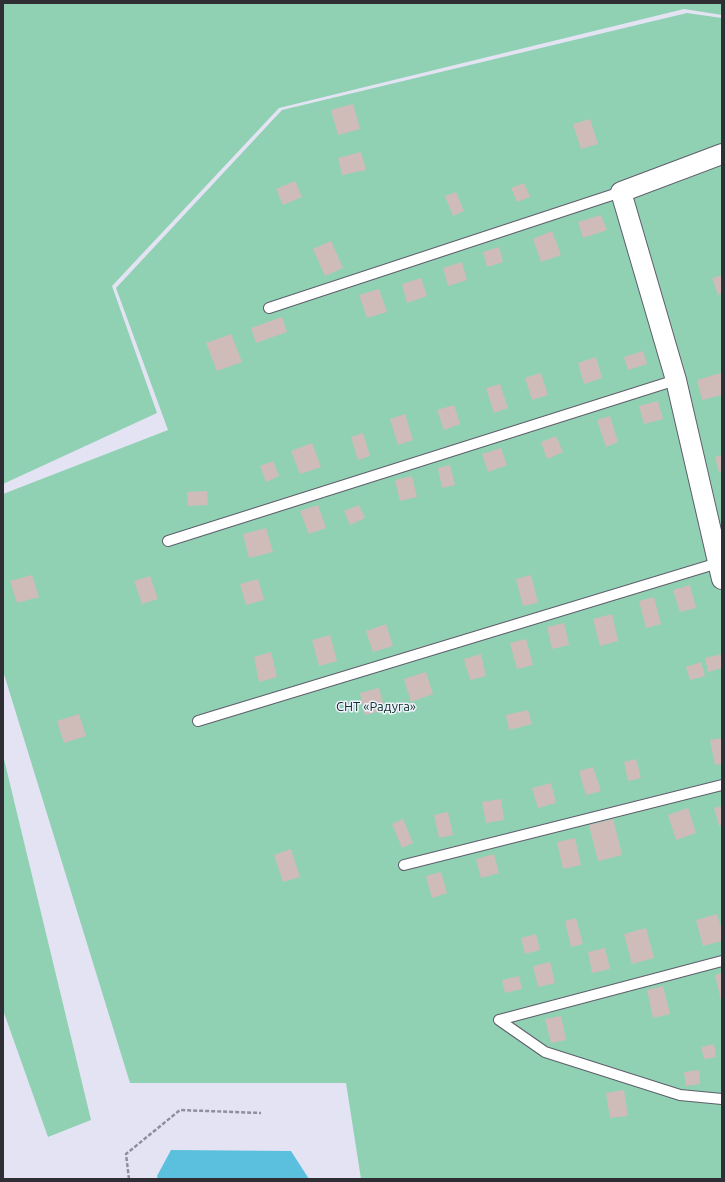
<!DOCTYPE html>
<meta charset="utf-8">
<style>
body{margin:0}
#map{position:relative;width:725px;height:1182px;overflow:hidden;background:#e4e3f4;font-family:Ubuntu,sans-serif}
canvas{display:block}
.frame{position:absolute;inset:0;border:4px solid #2e2e34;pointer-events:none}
</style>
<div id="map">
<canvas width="725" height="1182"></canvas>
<div class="frame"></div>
</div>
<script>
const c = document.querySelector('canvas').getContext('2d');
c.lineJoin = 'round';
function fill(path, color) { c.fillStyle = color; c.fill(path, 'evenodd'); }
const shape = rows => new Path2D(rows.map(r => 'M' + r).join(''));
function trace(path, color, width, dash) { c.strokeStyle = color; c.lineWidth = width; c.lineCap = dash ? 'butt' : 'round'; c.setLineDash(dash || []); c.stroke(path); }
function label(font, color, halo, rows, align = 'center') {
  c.font = font + ' Ubuntu,sans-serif'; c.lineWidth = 3; c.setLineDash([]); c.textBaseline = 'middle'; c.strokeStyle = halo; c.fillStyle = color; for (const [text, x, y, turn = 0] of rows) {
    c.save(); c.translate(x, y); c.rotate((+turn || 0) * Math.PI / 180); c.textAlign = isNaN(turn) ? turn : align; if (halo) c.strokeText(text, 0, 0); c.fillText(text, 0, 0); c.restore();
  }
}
fill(shape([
 [3,3,722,3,722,15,684,9,279,108,112,286,157,413,3,484],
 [687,13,722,18,722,1179,361,1179,346,1083,130,1083,3,671,3,494,168,430,116,288,282,110],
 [3,755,91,1120,48,1137,3,1010]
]), '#90d1b3');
fill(shape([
 [171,1150,291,1151,309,1179,158,1179,157,1176]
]), '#5bbfde');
fill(shape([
 [353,104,360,129,338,135,331,110],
 [590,119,598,144,581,149,573,124],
 [361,152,366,170,342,175,338,158],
 [295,181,302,197,283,205,276,189],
 [524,183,530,197,517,202,511,188],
 [456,192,464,211,453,216,445,196],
 [601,215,607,230,583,238,578,222],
 [552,231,561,255,541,262,533,239],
 [331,241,343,268,325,276,313,249],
 [499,247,503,262,487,267,483,252],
 [462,262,467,280,448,286,443,268],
 [722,275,722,293,718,295,712,278],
 [421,278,427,296,407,303,402,284],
 [379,289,387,312,367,318,359,295],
 [282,317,287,332,256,343,251,328],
 [231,334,242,362,217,371,206,343],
 [643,351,647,364,628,370,624,357],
 [596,357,602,378,584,384,578,363],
 [541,373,548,395,532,400,525,378],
 [721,373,722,395,702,400,697,380],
 [500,384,508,408,494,413,486,388],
 [658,401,663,419,644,424,639,406],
 [454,405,460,424,444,430,437,410],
 [405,414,413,440,398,445,390,419],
 [610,416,618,442,606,447,597,420],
 [363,433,370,456,358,460,351,437],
 [556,436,563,452,547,459,541,442],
 [312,443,321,467,300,474,291,451],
 [501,448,507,465,488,472,482,454],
 [722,455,722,471,719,472,715,457],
 [273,461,279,476,266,482,260,466],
 [450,465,455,485,442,488,438,468],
 [412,476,417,497,400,501,395,480],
 [207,491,208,505,188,506,187,492],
 [318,505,326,528,309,534,300,511],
 [359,505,365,518,350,525,344,511],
 [266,528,273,552,249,558,243,534],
 [32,575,39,597,17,603,10,581],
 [531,575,538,603,523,606,516,579],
 [150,576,158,599,142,604,134,581],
 [258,579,264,600,246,605,240,584],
 [690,585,696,608,680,612,673,590],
 [654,597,661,624,646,628,639,601],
 [612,614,618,641,600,646,593,619],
 [564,623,569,645,552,649,547,627],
 [386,624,393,646,373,652,366,631],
 [330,635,337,661,319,666,312,640],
 [526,639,533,665,517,669,510,643],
 [271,652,277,677,259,682,254,657],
 [481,654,486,676,470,680,464,659],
 [722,654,722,668,708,672,705,658],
 [701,662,705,676,690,680,686,667],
 [426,672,433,694,411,702,404,679],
 [379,688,385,710,365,715,360,693],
 [528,710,532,724,509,730,506,715],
 [79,714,86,736,64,743,57,721],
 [722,738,722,764,715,765,710,740],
 [636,759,641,778,628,781,624,762],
 [593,767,601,791,586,795,579,771],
 [551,783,556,803,538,808,532,788],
 [501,799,504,820,486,823,482,802],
 [722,806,722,825,719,826,714,808],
 [688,808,696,833,676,840,668,815],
 [448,812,453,835,439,838,434,815],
 [403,819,413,843,402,848,392,824],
 [613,819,622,855,598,861,589,825],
 [575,838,581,865,563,869,557,842],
 [291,849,300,877,283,882,274,855],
 [494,854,499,873,481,878,476,859],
 [441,872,447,893,432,898,426,876],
 [717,914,722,930,722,941,703,946,696,920],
 [576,918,583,944,571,947,565,921],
 [646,928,654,958,632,964,624,934],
 [536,934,540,950,525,954,521,938],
 [605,948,610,969,592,973,588,952],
 [550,962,555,983,538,987,533,966],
 [722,973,722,999,721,1000,715,975],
 [519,976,522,989,505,993,502,980],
 [663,986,670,1014,653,1018,647,990],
 [561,1016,566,1040,551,1043,545,1019],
 [714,1044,716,1057,704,1059,701,1047],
 [699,1070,700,1084,686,1086,684,1072],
 [624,1090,628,1116,610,1118,606,1093]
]), '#cfbcb8');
const lane = shape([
 [269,308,621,192],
 [168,541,676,380],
 [198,721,718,563],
 [404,865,722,785],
 [499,1020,545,1052,680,1095,722,1099],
 [499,1020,722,961]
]);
const street = shape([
 [722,154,621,192,676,380,722,579]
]);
trace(lane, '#5e5d6b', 12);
trace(street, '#5e5d6b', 22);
trace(shape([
 [129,1179,126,1154,180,1110,261,1113]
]), '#8f8e9a', 2.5, [4, 2]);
trace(lane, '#fff', 10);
trace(street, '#fff', 20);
label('13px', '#093323', '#f2f1fe', [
 ["СНТ «Радуга»",376,707]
]);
</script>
